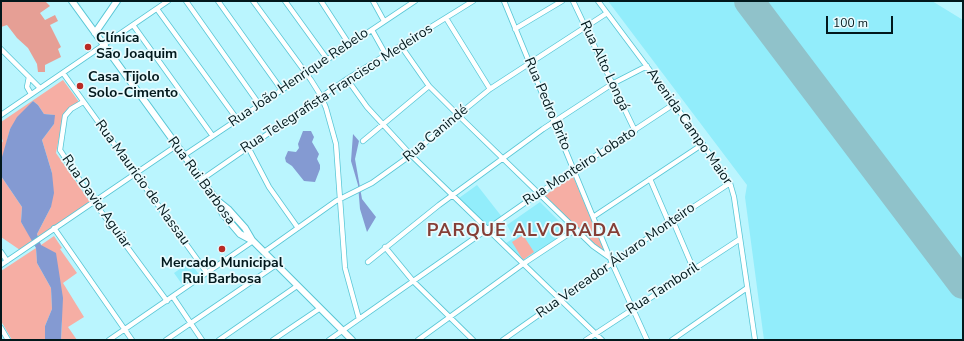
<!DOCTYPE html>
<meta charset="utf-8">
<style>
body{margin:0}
#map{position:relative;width:964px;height:341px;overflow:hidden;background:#baf5fe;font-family:"Nunito Sans",sans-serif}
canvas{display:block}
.frame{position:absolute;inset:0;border:2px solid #02181c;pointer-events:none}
.scale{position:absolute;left:826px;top:16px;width:67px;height:18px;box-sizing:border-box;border:2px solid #02181c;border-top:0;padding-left:5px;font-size:12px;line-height:14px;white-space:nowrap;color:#02181c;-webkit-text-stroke:3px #e8fbfe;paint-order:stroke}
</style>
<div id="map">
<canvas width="964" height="341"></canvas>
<div class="frame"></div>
<div class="scale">100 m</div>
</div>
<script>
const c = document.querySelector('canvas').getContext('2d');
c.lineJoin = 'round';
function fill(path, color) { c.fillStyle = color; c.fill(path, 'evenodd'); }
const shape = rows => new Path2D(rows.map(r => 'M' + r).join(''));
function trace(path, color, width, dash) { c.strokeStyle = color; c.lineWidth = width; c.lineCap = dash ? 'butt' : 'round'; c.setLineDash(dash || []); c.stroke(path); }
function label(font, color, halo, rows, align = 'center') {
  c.font = font + ' "Nunito Sans",sans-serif'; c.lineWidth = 3.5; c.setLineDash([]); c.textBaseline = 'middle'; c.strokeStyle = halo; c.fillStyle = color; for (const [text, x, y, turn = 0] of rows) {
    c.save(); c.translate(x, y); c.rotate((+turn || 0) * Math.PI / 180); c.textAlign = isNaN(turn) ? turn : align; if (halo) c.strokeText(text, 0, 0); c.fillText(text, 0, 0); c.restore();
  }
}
fill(shape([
 [608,1,932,1,963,20,963,340,764,340,745,197,747,185],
 [477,185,502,217,488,226,459,198],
 [540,202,569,231,524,262,506,243,514,238,507,225],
 [190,262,200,276,184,287,174,273]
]), '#92edfb');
fill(shape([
 [63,80,79,102,64,113,56,153,90,202,38,237,37,234,51,207,52,173,42,140,54,124,54,115,44,114,38,105,33,101,10,129,1,164,1,144,3,141,1,137,1,122],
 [1,176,22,207,21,222,33,241,20,250,1,237],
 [573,176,606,255,544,196],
 [523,235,534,252,523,260,512,242],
 [54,236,62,248,60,249,77,273,63,283,84,317,68,327,77,340,61,340,62,322,41,245],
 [36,248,37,263,51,288,52,309,45,326,45,340,12,340,1,321,1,271]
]), '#f6aea4');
fill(shape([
 [1,1,45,1,50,6,40,13,45,20,55,15,58,21,50,25,61,47,58,49,61,57,45,65,45,72,38,72,37,64,28,48,17,38,7,25,1,27]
]), '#e69f95');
fill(shape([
 [33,101,38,105,44,114,55,115,54,124,42,140,52,173,54,193,51,207,37,234,41,245,56,253,63,298,61,340,45,340,45,326,52,309,51,288,37,263,36,248,21,222,22,207,1,176,2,157,10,129,17,117],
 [303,131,311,131,314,137,312,142,319,154,317,159,320,165,320,169,315,182,304,181,292,166,286,162,285,158,288,151,296,152,299,148,298,144],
 [353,134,359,141,355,159,362,199,376,217,367,232,360,209,358,185,351,161]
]), '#849ad2');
trace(shape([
 [749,1,963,284]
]), '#90c2ca', 30);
const minor = shape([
 [186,1,259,104],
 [218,1,281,89],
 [253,1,311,80,321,96,326,108,336,144,345,268,359,319],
 [285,1,327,59],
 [321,1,349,44],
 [373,1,384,21],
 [504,1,612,263,647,340],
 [573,1,635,131],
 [598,1,663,88,730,183,734,197,755,340],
 [157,9,237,119],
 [446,18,490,89],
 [133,25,212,135],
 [515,29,562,1],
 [372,30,386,55],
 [401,46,429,86,458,115,593,246,610,258],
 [1,49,40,88],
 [63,73,207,273],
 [29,77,27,87,31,94],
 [347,79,367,107,411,155,602,340],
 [83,102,71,109,65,116,60,150,94,202,167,301],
 [1,115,168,1],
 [363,141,429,86],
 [248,147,269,187,298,228],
 [183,156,415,1],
 [650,179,669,223],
 [201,180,347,79,473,1],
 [593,217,703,144],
 [673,221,693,268],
 [54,228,132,340],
 [385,247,413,281,473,340],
 [1,252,7,261],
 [264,252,336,201,372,183,411,155,458,115,490,89,607,13],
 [368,262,439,205,543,129,612,84,647,66],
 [1,265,176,146],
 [173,297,202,340],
 [1,328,8,340],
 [109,340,253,241],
 [166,340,276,265],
 [219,340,297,286],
 [273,340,319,309],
 [329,340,539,193,674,104],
 [418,340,523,264,576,229],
 [503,340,669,223,730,183],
 [586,340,740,239],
 [672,340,747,288]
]);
const tertiary = shape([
 [72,1,215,198,223,214,240,234,253,241,352,340],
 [95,33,117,1],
 [218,201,228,209,245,228,252,240]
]);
trace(minor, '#58c6d5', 6);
trace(tertiary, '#58c6d5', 8);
trace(minor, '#fff', 4.5);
trace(tertiary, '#fff', 6);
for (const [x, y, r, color] of [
 [88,47,4,"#b92a25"],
 [80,86,4,"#b92a25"],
 [222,249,4,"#b92a25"]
]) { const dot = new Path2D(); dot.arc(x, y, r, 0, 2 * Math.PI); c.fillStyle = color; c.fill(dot); trace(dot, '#e8fbfe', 1.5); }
label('bold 14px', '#02181c', '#e8fbfe', [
 ["Clínica",96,39],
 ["São Joaquim",96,55],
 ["Casa Tijolo",88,78],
 ["Solo-Cimento",88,94],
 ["Mercado Municipal",222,264,"center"],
 ["Rui Barbosa",222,280,"center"]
], 'left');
label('14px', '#02181c', '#e8fbfe', [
 ["Rua Alto Longá",604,66,65],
 ["Rua João Henrique Rebelo",299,78,-34],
 ["Rua Telegrafista Francisco Medeiros",337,89,-33],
 ["Rua Pedro Brito",547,104,67],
 ["Avenida Campo Maior",689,127,55],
 ["Rua Canindé",436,134,-40],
 ["Rua Monteiro Lobato",580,167,-33],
 ["Rua Rui Barbosa",201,181,54],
 ["Rua Mauricio de Nassau",142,183,54],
 ["Rua David Aguiar",96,202,55],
 ["Rua Vereador Álvaro Monteiro",616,261,-35],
 ["Rua Tamboril",663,289,-33]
]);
c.letterSpacing = '1px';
label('bold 18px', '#853e36', '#e8fbfe', [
 ["PARQUE ALVORADA",524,232]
]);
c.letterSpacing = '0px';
</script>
